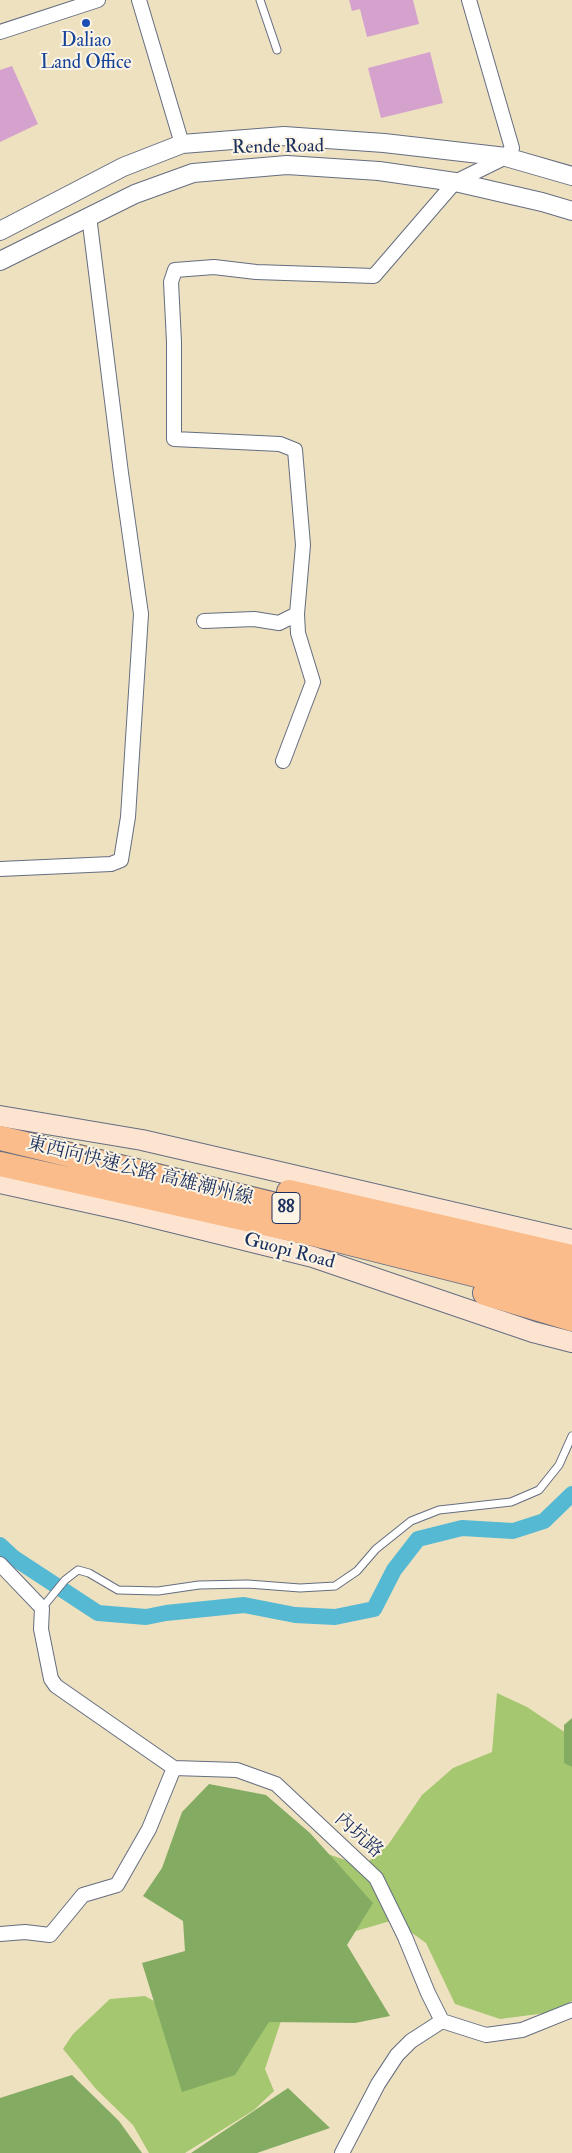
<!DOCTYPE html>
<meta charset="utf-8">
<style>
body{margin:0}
canvas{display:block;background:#eee1c0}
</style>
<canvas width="572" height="2153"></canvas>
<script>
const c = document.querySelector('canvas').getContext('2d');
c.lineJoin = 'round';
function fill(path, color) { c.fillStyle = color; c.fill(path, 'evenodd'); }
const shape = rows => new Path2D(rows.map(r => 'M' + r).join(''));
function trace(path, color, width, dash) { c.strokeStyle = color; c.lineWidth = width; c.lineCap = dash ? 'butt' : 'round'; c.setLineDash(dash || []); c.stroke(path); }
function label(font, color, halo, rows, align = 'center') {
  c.font = font + ' "IM FELL Double Pica","Noto Serif TC",serif'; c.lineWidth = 4; c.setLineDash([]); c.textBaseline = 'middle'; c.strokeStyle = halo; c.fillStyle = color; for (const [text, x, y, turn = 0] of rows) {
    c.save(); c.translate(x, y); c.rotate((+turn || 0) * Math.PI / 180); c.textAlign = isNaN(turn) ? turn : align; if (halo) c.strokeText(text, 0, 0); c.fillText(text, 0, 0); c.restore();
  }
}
fill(shape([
 [497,1693,527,1707,572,1737,572,2001,554,2012,500,2019,455,2004,426,1943,394,1920,342,1935,293,1985,265,2069,274,2091,254,2110,185,2153,149,2153,133,2125,96,2089,63,2049,73,2034,110,1999,145,1996,181,2016,310,1848,363,1866,388,1845,422,1795,453,1768,492,1752]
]), '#a4c770');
fill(shape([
 [572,1718,572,1767,564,1763,564,1725],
 [209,1784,266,1795,310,1833,373,1903,347,1945,390,2016,355,2023,269,2022,235,2075,182,2092,142,1963,185,1951,183,1921,143,1896,162,1868,182,1812],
 [72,2075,119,2121,142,2153,0,2153,0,2098],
 [288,2088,330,2128,257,2153,191,2153]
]), '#83ac62');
trace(shape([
 [0,1545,14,1558,98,1613,146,1617,166,1613,244,1605,295,1615,335,1617,374,1609,394,1570,418,1539,462,1528,513,1531,544,1521,572,1494]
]), '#56b9d4', 16);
fill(shape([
 [349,0,413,0,419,24,367,37,360,9,352,11],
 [430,52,443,103,381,118,368,68],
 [12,66,38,124,0,142,0,70]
]), '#d4a2cd');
const service = shape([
 [260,0,277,50],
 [42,1608,65,1580,78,1570,89,1573,118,1590,158,1591,199,1585,248,1584,300,1588,335,1586,357,1571,376,1549,411,1521,439,1510,511,1502,539,1490,559,1465,572,1436]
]);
const minor = shape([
 [139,0,182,144],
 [0,32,98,0],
 [204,621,254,619,279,623,297,614],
 [283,761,313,682,298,633,297,614,303,545,295,450,280,444,174,439,174,342,171,282,175,270,214,267,256,272,374,276,455,182,506,157,512,148,469,0],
 [0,869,111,864,121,860,128,817,141,614,121,473,89,216],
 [0,1564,42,1608,41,1629,51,1679,56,1686,174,1768,237,1770,276,1784,376,1878,405,1937,428,1993,442,2021],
 [0,1934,25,1932,50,1935,83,1895,117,1885,149,1829,174,1768],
 [442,2021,486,2035,522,2030,572,2010],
 [342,2153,378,2084,397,2055,411,2041,442,2021]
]);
const tertiary = shape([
 [0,231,123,167,182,144,284,136,384,143,506,157,572,176],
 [0,261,135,194,193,173,287,165,379,171,455,182,542,202,572,211]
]);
const secondary = shape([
 [0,1116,142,1140,572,1240],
 [0,1183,127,1211,313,1257,533,1332,572,1342]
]);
const trunk = shape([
 [0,1138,572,1277],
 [0,1164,318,1235,572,1299],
 [289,1192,572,1257],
 [485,1293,572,1319]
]);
trace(service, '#656d80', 9);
trace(minor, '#656d80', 16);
trace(tertiary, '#656d80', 20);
trace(secondary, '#656d80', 22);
trace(trunk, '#656d80', 26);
trace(service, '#fff', 7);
trace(minor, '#fff', 14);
trace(tertiary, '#fff', 18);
trace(secondary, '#fde4d0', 20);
trace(trunk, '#f9bc8a', 24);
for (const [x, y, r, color] of [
 [86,23,5,"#1a4fb4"]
]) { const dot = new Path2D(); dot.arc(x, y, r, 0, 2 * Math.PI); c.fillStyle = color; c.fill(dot); trace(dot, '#fcf5e5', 2); }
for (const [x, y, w] of [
 [286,1208,28]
]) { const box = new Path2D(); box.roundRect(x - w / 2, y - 15.5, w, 31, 4); c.fillStyle = '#fcf5e5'; c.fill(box); trace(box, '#1b2f5e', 1); }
label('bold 18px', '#1b2f5e', null, [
 ["88",286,1208]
]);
label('19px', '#164399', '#fcf5e5', [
 ["Daliao",86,42],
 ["Land Office",86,64]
]);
label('19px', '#1b2f5e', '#fcf5e5', [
 ["Rende Road",278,148,-1],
 ["東西向快速公路 高雄潮州線",140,1172,14],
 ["Guopi Road",289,1252,15],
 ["內坑路",358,1836,42]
]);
</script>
